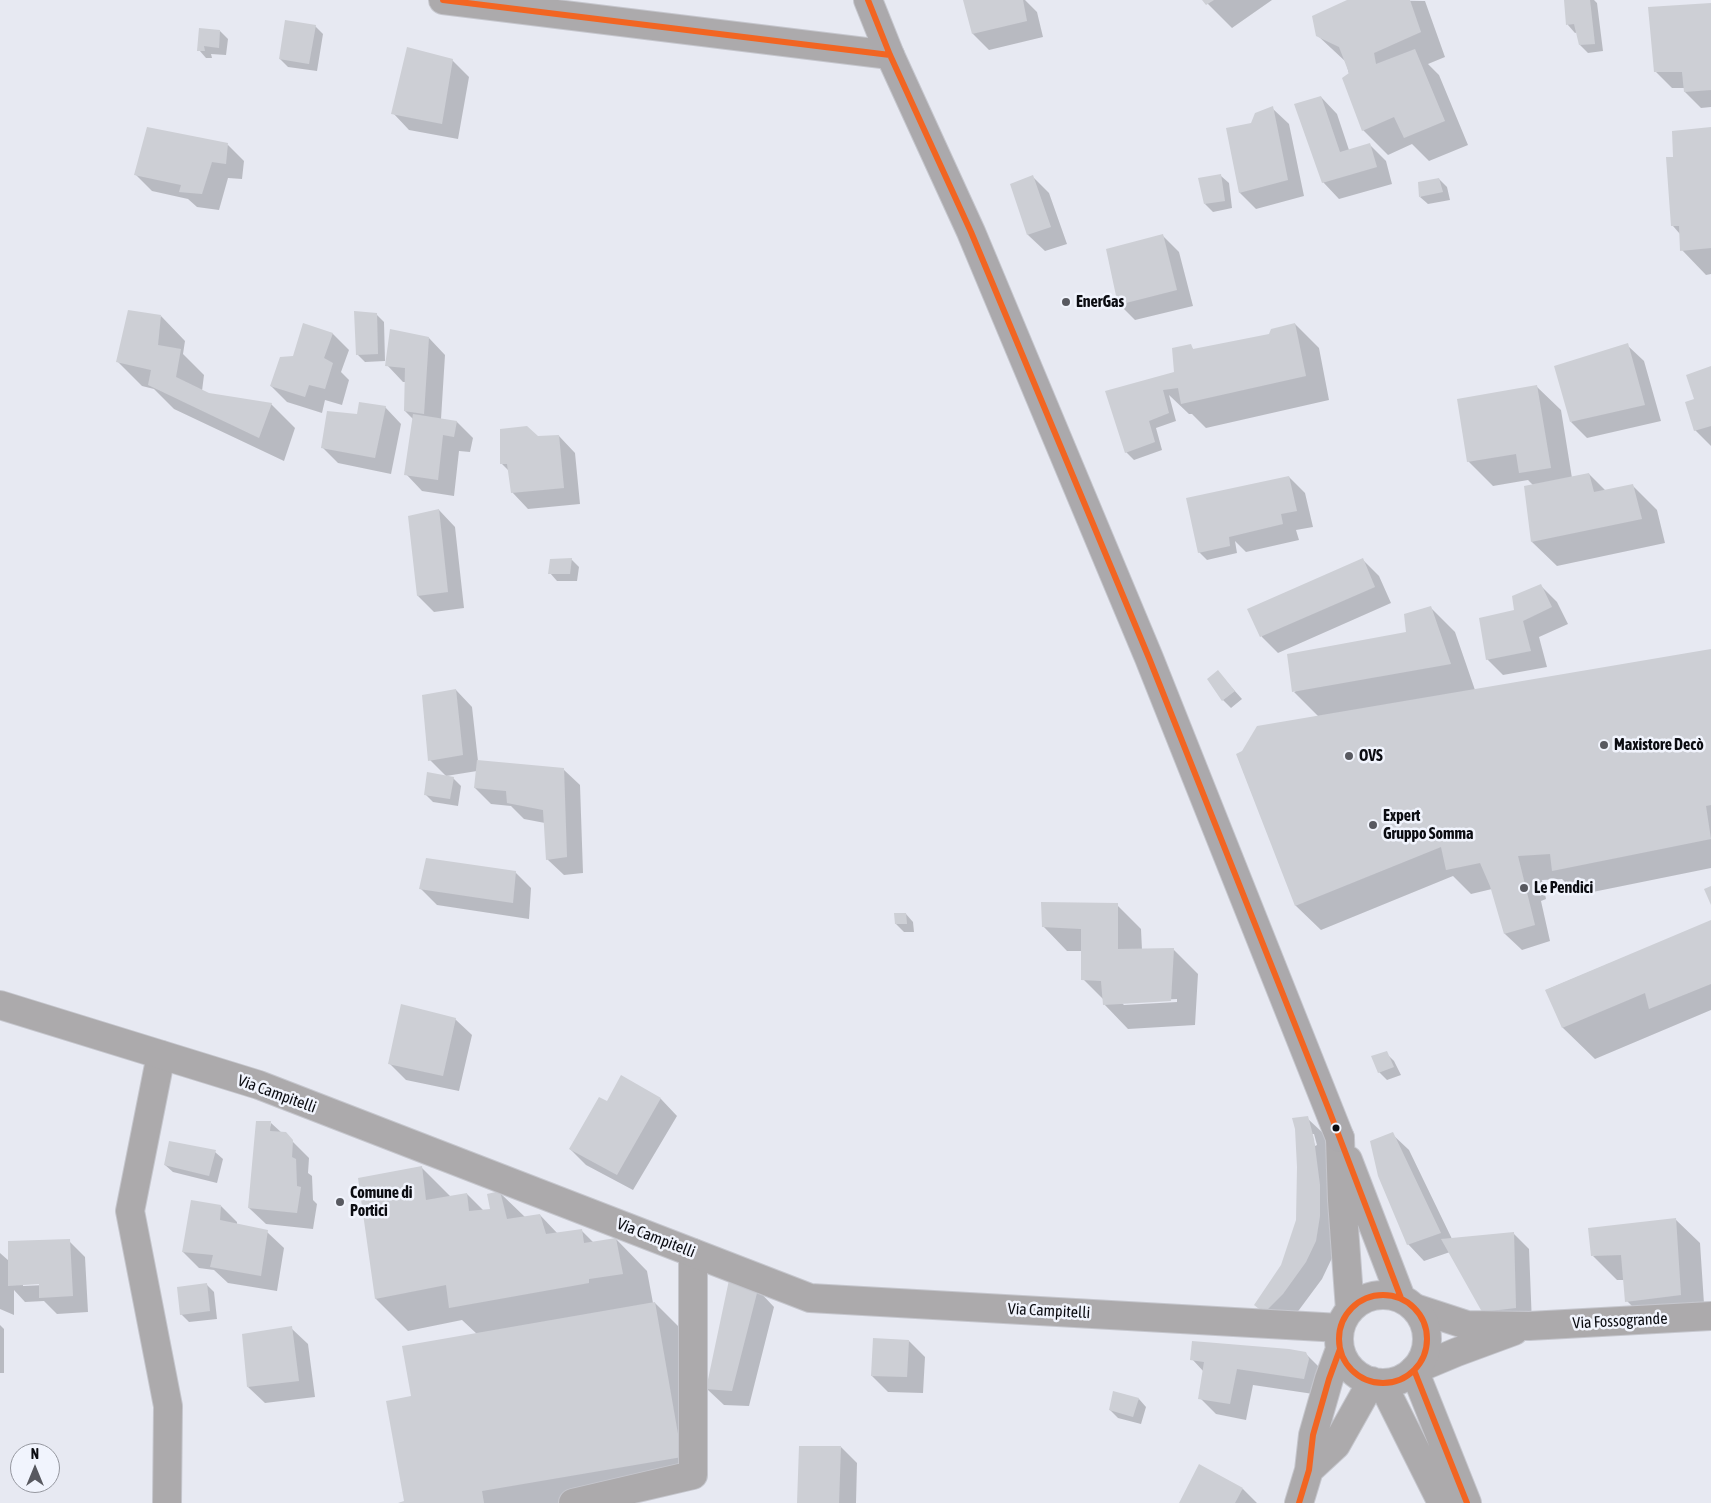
<!DOCTYPE html>
<meta charset="utf-8">
<style>
body{margin:0}
#map{position:relative;width:1711px;height:1503px;overflow:hidden;background:#e7e9f2;font-family:"Asap Condensed",sans-serif}
canvas{display:block}
.north{position:absolute;left:10px;top:1443px;width:50px;height:50px;box-sizing:border-box;background:#f1f4fd;border:1px solid #95979f;border-radius:50%;rotate:0deg;font-size:14px;font-weight:700;line-height:20px;text-align:center;color:#0b0c11}
.north::after{content:'';display:block;margin:auto;width:18px;height:22px;background:#585960;clip-path:polygon(50% 0,100% 100%,50% 72%,0 100%)}
</style>
<div id="map">
<canvas width="1711" height="1503"></canvas>
<div class="north">N</div>
</div>
<script>
const c = document.querySelector('canvas').getContext('2d');
c.lineJoin = 'round';
function fill(path, color) { c.fillStyle = color; c.fill(path, 'evenodd'); }
const shape = rows => new Path2D(rows.map(r => 'M' + r).join(''));
function trace(path, color, width, dash) { c.strokeStyle = color; c.lineWidth = width; c.lineCap = dash ? 'butt' : 'round'; c.setLineDash(dash || []); c.stroke(path); }
function label(font, color, halo, rows, align = 'center') {
  c.font = font + ' "Asap Condensed",sans-serif'; c.lineWidth = 5; c.setLineDash([]); c.textBaseline = 'middle'; c.strokeStyle = halo; c.fillStyle = color; for (const [text, x, y, turn = 0] of rows) {
    c.save(); c.translate(x, y); c.rotate((+turn || 0) * Math.PI / 180); c.textAlign = isNaN(turn) ? turn : align; if (halo) c.strokeText(text, 0, 0); c.fillText(text, 0, 0); c.restore();
  }
}
fill(shape([
 [964,0,1025,0,1037,12,1043,37,989,50,973,34],
 [1204,0,1272,0,1232,28],
 [1350,0,1425,1,1445,57,1428,64,1439,75,1468,145,1429,161,1412,144,1388,155,1363,130,1346,62,1317,35],
 [1566,0,1594,0,1597,3,1603,51,1588,53,1580,45,1578,32,1575,33,1568,25],
 [1711,5,1711,107,1701,108,1685,92,1685,88,1672,88,1655,71],
 [315,26,323,34,317,71,288,67,280,59],
 [220,31,228,39,226,55,211,54,212,58,206,58,199,50],
 [452,60,469,77,458,139,409,130,393,113],
 [1321,97,1337,114,1349,150,1369,144,1386,161,1392,184,1339,199,1323,182],
 [1272,108,1289,124,1304,196,1256,209,1240,193,1252,124],
 [1711,128,1711,274,1706,275,1682,250,1680,234,1673,226,1674,158],
 [228,145,244,161,242,179,228,178,219,210,197,207,188,199,152,191,136,175],
 [1221,176,1229,183,1232,208,1213,212,1205,204],
 [1033,177,1049,193,1067,244,1045,251,1028,235,1012,185],
 [1439,179,1447,187,1450,200,1428,204,1420,197],
 [1163,236,1179,252,1193,306,1135,320,1119,304],
 [376,314,384,322,385,361,365,362,357,354],
 [161,316,185,341,183,354,204,375,202,391,208,394,271,404,295,428,284,461,174,409,154,389,142,386,117,361],
 [1295,324,1319,348,1329,400,1206,428,1192,414,1189,414,1169,395,1176,421,1156,428,1162,450,1134,460,1126,452,1160,378,1175,373,1190,346,1194,350,1270,335],
 [304,325,333,334,349,350,341,372,349,380,342,405,325,400,322,413,287,402,271,386,294,357],
 [429,338,445,355,441,419,457,422,473,438,470,452,459,451,454,496,422,491,406,474,414,420,405,411,406,382,403,382,387,365],
 [1627,345,1644,361,1661,421,1587,438,1571,422],
 [1711,368,1711,446,1695,430,1696,400],
 [1536,386,1561,410,1572,478,1589,474,1606,491,1632,485,1657,510,1665,543,1557,566,1532,542,1533,485,1528,480,1493,486,1468,461],
 [385,407,401,424,391,474,338,463,322,447,358,416],
 [559,436,575,453,580,504,528,509,512,492,509,471,501,463,537,437],
 [1289,477,1305,493,1313,527,1296,530,1299,540,1246,552,1235,541,1237,553,1207,560,1199,552],
 [439,510,455,527,464,608,434,612,418,596,409,517],
 [571,559,579,567,577,581,557,581,550,573],
 [1363,560,1379,576,1391,603,1278,653,1262,637,1249,610],
 [1541,586,1557,602,1568,624,1539,637,1547,667,1503,675,1487,659,1515,611],
 [1430,607,1455,632,1475,690,1711,650,1711,868,1578,895,1562,879,1542,880,1546,899,1541,901,1550,941,1522,950,1505,934,1492,889,1471,894,1453,876,1321,930,1296,906,1237,755,1319,717,1294,692,1407,633],
 [1218,672,1242,699,1231,708,1223,700],
 [456,690,472,707,478,761,563,769,580,785,583,873,564,875,547,859,545,823,524,819,511,806,491,804,475,788,477,771,446,776,430,760],
 [453,778,461,786,458,806,433,802,425,794],
 [515,872,531,888,529,919,437,905,421,889],
 [1117,905,1141,929,1142,950,1173,949,1198,974,1195,1025,1128,1029,1104,1004,1104,1000,1083,979,1083,951,1067,951,1043,926],
 [1177,999,1177,1002,1124,1005,1121,1002],
 [906,914,913,922,914,932,904,932,896,924],
 [1711,921,1711,1010,1595,1059,1563,1028,1546,990],
 [455,1019,472,1035,459,1091,406,1080,389,1063],
 [1386,1053,1394,1061,1401,1075,1387,1080,1379,1072],
 [622,1077,661,1099,677,1116,633,1190,586,1165,570,1149,608,1103],
 [1307,1118,1324,1134,1330,1156,1336,1233,1332,1258,1322,1279,1299,1310,1283,1327,1255,1305,1282,1265,1297,1220],
 [1312,1134,1314,1134,1317,1145,1315,1146],
 [271,1123,282,1133,285,1134,309,1158,308,1173,312,1176,313,1200,317,1204,313,1229,266,1224,249,1208],
 [1392,1134,1409,1150,1452,1239,1513,1233,1529,1249,1532,1324,1483,1311,1450,1252,1424,1261,1408,1244],
 [215,1152,223,1159,217,1183,173,1172,165,1165],
 [421,1167,451,1197,467,1194,484,1211,491,1210,499,1192,525,1217,540,1215,558,1234,581,1230,594,1243,616,1239,647,1271,653,1303,655,1303,679,1327,706,1481,578,1503,399,1503,405,1502,412,1397,477,1334,462,1320,408,1331,376,1299,360,1179],
 [221,1206,237,1222,237,1225,267,1232,284,1248,277,1291,228,1283,214,1270,199,1268,183,1252],
 [1675,1219,1700,1243,1705,1319,1651,1325,1627,1301,1625,1280,1617,1280,1593,1256],
 [69,1241,85,1257,88,1312,57,1314,44,1301,25,1302,14,1290,14,1315,0,1309,0,1253,9,1261],
 [45,1283,45,1285,23,1286,23,1284],
 [206,1284,214,1292,217,1319,189,1322,181,1314],
 [758,1290,774,1307,749,1406,724,1405,707,1389],
 [0,1325,4,1329,4,1373,0,1373],
 [291,1328,308,1344,315,1397,265,1403,248,1387],
 [909,1341,925,1357,923,1393,888,1392,872,1376],
 [1305,1353,1322,1370,1320,1395,1253,1385,1246,1420,1216,1414,1200,1398,1204,1372,1192,1359],
 [1139,1399,1146,1407,1141,1424,1118,1418,1110,1410],
 [841,1447,857,1463,856,1503,799,1503],
 [1243,1489,1257,1503,1180,1503]
]), '#0003');
fill(shape([
 [963,0,1023,0,1027,21,972,34],
 [1202,0,1214,0,1206,5],
 [1347,0,1410,0,1421,32,1374,53,1376,64,1415,49,1445,121,1404,138,1394,117,1362,131,1342,78,1349,73,1339,47,1316,36,1312,16],
 [1564,0,1590,0,1595,44,1579,45,1574,24,1566,25],
 [1711,3,1711,90,1684,92,1682,72,1654,72,1648,7],
 [285,20,316,25,309,64,279,59],
 [199,28,220,30,219,48,204,46,205,51,197,51],
 [407,47,453,59,442,124,391,114],
 [1321,96,1340,152,1370,143,1377,167,1322,183,1294,104],
 [1273,106,1288,180,1239,193,1226,128,1251,123,1255,113],
 [147,127,228,143,226,164,212,162,202,194,179,192,181,185,134,175],
 [1711,127,1711,248,1680,251,1679,226,1671,226,1666,157,1673,157,1672,131],
 [1221,174,1225,201,1204,204,1198,178],
 [1033,175,1051,227,1027,235,1010,184],
 [1439,178,1443,192,1419,197,1418,182],
 [1163,234,1177,290,1118,305,1106,249],
 [128,310,161,315,158,345,181,349,176,377,209,393,272,403,259,438,148,385,151,370,116,362],
 [354,311,377,313,378,354,356,355],
 [303,323,333,333,324,358,333,363,325,389,309,385,305,397,270,386,280,357,293,356],
 [1295,323,1306,376,1181,404,1178,388,1163,390,1169,413,1149,421,1155,442,1125,453,1105,391,1174,372,1172,348,1191,344,1193,349,1269,334,1271,329],
 [390,329,429,337,424,414,404,411,405,368,385,366],
 [1628,343,1645,405,1570,422,1554,366],
 [1711,366,1711,426,1694,431,1685,402,1694,399,1686,375],
 [1537,385,1551,468,1519,473,1516,454,1467,462,1457,399],
 [359,402,386,406,375,458,321,448,327,411,357,414],
 [413,414,457,421,454,437,443,435,438,480,404,475],
 [527,426,538,436,559,435,564,488,511,493,507,464,500,464,500,429],
 [1589,473,1594,492,1633,484,1642,519,1531,542,1524,486],
 [1289,476,1297,511,1281,514,1283,524,1229,537,1230,546,1198,553,1186,498],
 [439,509,448,592,417,596,408,516],
 [572,558,570,574,548,574,550,559],
 [1363,558,1375,587,1260,637,1247,609],
 [1541,584,1552,607,1523,621,1531,651,1486,660,1479,618,1514,610,1512,596],
 [1431,606,1451,664,1292,692,1287,654,1406,632,1404,614],
 [1711,649,1711,805,1706,806,1711,839,1552,871,1550,854,1518,856,1535,925,1504,934,1490,886,1480,863,1446,870,1441,847,1295,906,1236,754,1242,751,1257,726],
 [1218,670,1235,691,1222,701,1207,679],
 [456,689,463,755,428,761,422,695],
 [477,760,564,768,567,857,546,860,543,810,507,803,506,791,474,788],
 [427,772,454,777,450,799,424,795],
 [426,858,516,871,513,903,419,889],
 [1711,886,1711,905,1704,889],
 [1041,902,1118,903,1118,949,1174,948,1171,1001,1103,1005,1101,981,1081,980,1081,929,1042,927],
 [894,913,906,913,907,924,895,924],
 [1711,920,1711,984,1649,1009,1645,993,1562,1028,1545,990],
 [401,1004,456,1018,443,1076,388,1064],
 [1387,1051,1394,1067,1378,1073,1371,1056],
 [621,1075,661,1098,617,1175,569,1149,599,1097,607,1101],
 [1308,1116,1314,1139,1320,1185,1320,1216,1316,1241,1306,1262,1283,1294,1266,1311,1263,1312,1254,1305,1281,1265,1296,1220,1297,1167,1295,1129,1292,1118],
 [256,1121,271,1121,270,1131,286,1132,293,1140,292,1157,296,1159,297,1186,301,1187,297,1213,248,1208],
 [1393,1132,1441,1233,1407,1245,1378,1176,1370,1141],
 [169,1141,216,1150,209,1176,164,1165],
 [422,1166,426,1200,467,1193,469,1211,490,1209,487,1194,500,1191,507,1219,540,1214,546,1234,582,1229,584,1243,616,1238,623,1274,589,1279,589,1283,449,1308,446,1285,375,1299,358,1178],
 [191,1200,221,1205,220,1220,268,1230,261,1276,210,1267,213,1255,182,1252],
 [1676,1218,1681,1295,1625,1302,1621,1255,1591,1256,1588,1228],
 [1514,1232,1516,1308,1482,1312,1441,1239],
 [70,1239,73,1296,39,1298,39,1284,8,1286,8,1241],
 [729,1280,758,1289,732,1391,706,1389],
 [207,1283,210,1311,180,1315,177,1287],
 [655,1302,682,1457,482,1491,484,1503,398,1503,404,1501,386,1401,411,1396,402,1346],
 [292,1326,299,1381,247,1387,242,1334],
 [873,1338,909,1340,907,1377,871,1376],
 [1192,1341,1289,1349,1306,1352,1309,1359,1304,1379,1237,1369,1230,1404,1198,1399,1204,1362,1190,1360],
 [1113,1391,1139,1398,1133,1417,1109,1410],
 [799,1446,841,1446,839,1503,797,1503],
 [1199,1464,1243,1488,1235,1503,1179,1503]
]), '#cdcfd5');
const minor = shape([
 [443,0,890,55],
 [161,1055,130,1211,168,1406,167,1503],
 [1415,1308,1467,1325,1529,1326,1711,1316],
 [1414,1370,1457,1352,1514,1331],
 [573,1503,693,1475,693,1253]
]);
const tertiary = shape([
 [0,1005,259,1085,810,1298,1340,1328],
 [1340,1138,1342,1200,1350,1310],
 [1348,1160,1401,1298],
 '1339 1339a44 44 0 1 1 88 0a44 44 0 1 1-88 0Z',
 [1414,1370,1467,1503],
 [1382,1383,1442,1503],
 [1309,1470,1336,1445,1372,1381],
 [1299,1503,1309,1470,1313,1435,1329,1379,1340,1349]
]);
const secondary = shape([
 [868,0,890,55,971,232,1149,658,1340,1138]
]);
trace(minor, '#c5c6cd', 30);
trace(tertiary, '#c5c6cd', 30);
trace(secondary, '#c5c6cd', 30);
trace(minor, '#acaaac', 28);
trace(tertiary, '#acaaac', 28);
trace(secondary, '#aba9ac', 28);
trace(shape([
 [443,0,890,55],
 [868,0,890,55,971,232,1149,658,1329,1110,1401,1298],
 '1339 1339a44 44 0 1 1 88 0a44 44 0 1 1-88 0Z',
 [1414,1370,1467,1503],
 [1299,1503,1309,1470,1313,1435,1329,1379,1340,1349]
]), '#f26522', 6);
for (const [x, y, r, color] of [
 [1066,302,5,"#585960"],
 [1604,745,5,"#585960"],
 [1349,756,5,"#585960"],
 [1373,825,5,"#585960"],
 [1524,888,5,"#585960"],
 [1336,1128,4.5,"#0b0c11"],
 [340,1202,5,"#585960"]
]) { const dot = new Path2D(); dot.arc(x, y, r, 0, 2 * Math.PI); c.fillStyle = color; c.fill(dot); trace(dot, '#f1f4fd', 2); }
label('bold 16px', '#0b0c11', '#f1f4fd', [
 ["EnerGas",1076,302],
 ["Maxistore Decò",1614,745],
 ["OVS",1359,756],
 ["Expert",1383,816],
 ["Gruppo Somma",1383,834],
 ["Le Pendici",1534,888],
 ["Comune di",350,1193],
 ["Portici",350,1211]
], 'left');
label('16px', '#0b0c11', '#f1f4fd', [
 ["Via Campitelli",277,1094,20],
 ["Via Campitelli",656,1238,21],
 ["Via Campitelli",1049,1311,3],
 ["Via Fossogrande",1620,1321,-3]
]);
</script>
